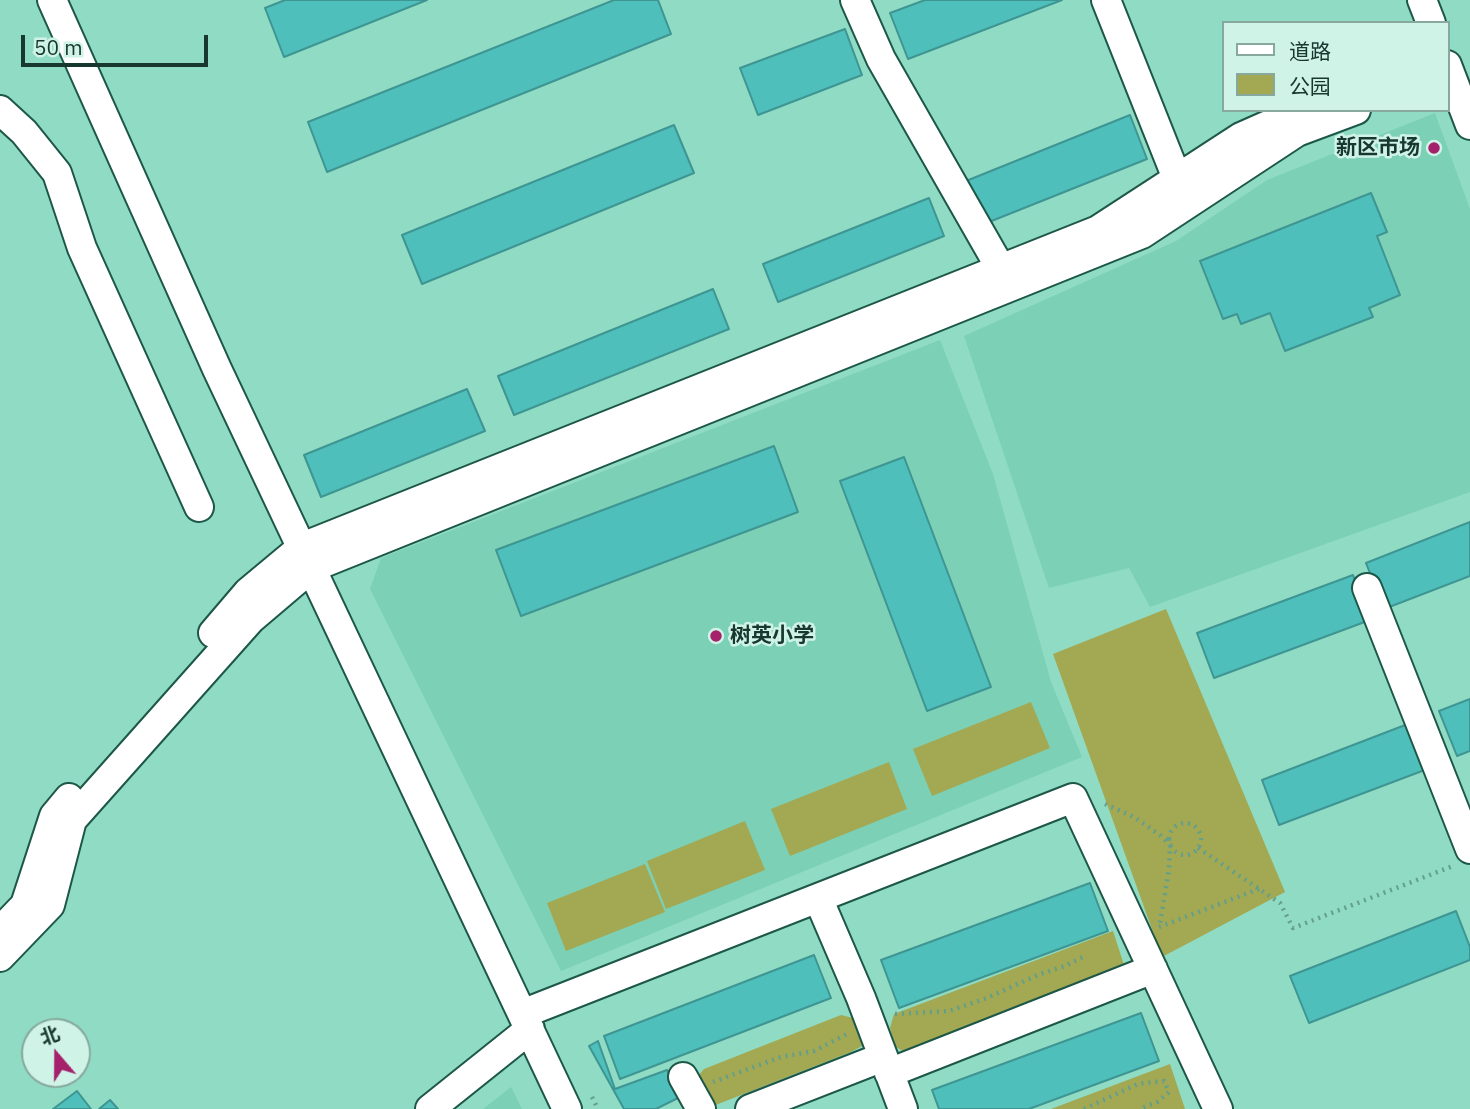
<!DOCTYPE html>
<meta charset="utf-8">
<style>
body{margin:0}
#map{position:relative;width:1470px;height:1109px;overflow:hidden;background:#90dbc3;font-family:"IBM Plex Sans","Noto Sans SC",sans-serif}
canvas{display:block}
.legend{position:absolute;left:1222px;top:21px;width:228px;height:91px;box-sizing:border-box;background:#cff3e7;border:2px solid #86a89d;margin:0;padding:9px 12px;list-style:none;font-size:21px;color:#18372e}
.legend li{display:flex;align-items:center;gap:14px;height:35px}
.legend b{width:35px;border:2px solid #86a89d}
.north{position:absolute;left:21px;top:1018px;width:70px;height:70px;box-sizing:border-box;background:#cff3e7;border:2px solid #86a89d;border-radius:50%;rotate:340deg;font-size:19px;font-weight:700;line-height:28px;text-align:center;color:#18372e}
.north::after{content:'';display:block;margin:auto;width:24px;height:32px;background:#a6216c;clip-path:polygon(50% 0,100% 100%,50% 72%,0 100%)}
.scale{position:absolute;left:21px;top:35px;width:187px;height:32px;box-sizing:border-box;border:4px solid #18372e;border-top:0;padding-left:9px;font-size:21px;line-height:24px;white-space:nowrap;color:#18372e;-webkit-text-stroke:5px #cff3e7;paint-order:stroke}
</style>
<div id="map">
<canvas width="1470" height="1109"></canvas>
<ul class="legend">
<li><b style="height:9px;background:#fff"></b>道路</li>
<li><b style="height:19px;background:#a3a852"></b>公园</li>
</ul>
<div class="north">北</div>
<div class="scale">50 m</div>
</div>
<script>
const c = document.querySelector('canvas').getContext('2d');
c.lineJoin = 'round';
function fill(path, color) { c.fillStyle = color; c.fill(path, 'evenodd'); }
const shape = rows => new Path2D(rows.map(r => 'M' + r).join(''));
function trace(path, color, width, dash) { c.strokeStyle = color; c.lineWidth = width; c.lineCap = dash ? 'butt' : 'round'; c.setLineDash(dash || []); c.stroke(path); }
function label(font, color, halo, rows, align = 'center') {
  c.font = font + ' "IBM Plex Sans","Noto Sans SC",sans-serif'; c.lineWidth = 5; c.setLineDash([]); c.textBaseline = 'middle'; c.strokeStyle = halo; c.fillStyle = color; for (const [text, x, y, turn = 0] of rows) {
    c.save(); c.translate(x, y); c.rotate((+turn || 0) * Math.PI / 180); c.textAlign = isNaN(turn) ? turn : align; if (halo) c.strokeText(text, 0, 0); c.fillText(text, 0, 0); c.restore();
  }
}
fill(shape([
 [1435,113,1470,209,1470,492,1150,607,1129,568,1049,588,964,336,1176,241,1267,180],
 [940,340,993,474,1051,682,1082,757,561,971,370,589,381,558],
 [511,1087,522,1109,483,1109]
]), '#7cd0b5');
fill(shape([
 [1166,609,1285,892,1162,957,1053,654],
 [1031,702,1050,748,932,796,913,749],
 [889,762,907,809,790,856,771,809],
 [745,821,765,870,666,909,647,861],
 [645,864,665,912,566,951,547,903],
 [1113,931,1125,968,906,1053,896,1047,890,1028,894,1014],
 [841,1015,857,1019,862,1035,862,1046,851,1052,713,1106,694,1081,704,1069],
 [1170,1064,1185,1109,1051,1109]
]), '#a3a852');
const building = shape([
 [285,0,427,0,284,57,265,8,285,0],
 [614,0,658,0,671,34,327,172,308,122,614,0],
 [925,0,1062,0,908,59,890,13,925,0],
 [845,29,862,75,758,115,740,68,845,29],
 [1130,115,1147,159,984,224,966,181,1130,115],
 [674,125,694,173,422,284,402,235,674,125],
 [1371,193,1387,232,1377,236,1400,295,1369,308,1373,317,1285,351,1270,313,1241,324,1237,314,1223,319,1200,261,1371,193],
 [929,198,944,236,778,302,763,264,929,198],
 [713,289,729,329,514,415,498,376,713,289],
 [467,389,485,431,321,497,304,455,467,389],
 [774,446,798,512,521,616,496,550,774,446],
 [904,457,991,687,927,711,840,481,904,457],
 [1470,522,1470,576,1384,609,1366,563,1470,522],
 [1353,575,1370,620,1214,678,1197,633,1353,575],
 [1470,699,1470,751,1457,756,1439,711,1470,699],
 [1413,722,1430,768,1279,825,1262,780,1413,722],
 [1090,883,1108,931,899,1008,881,960,1090,883],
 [1456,911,1470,947,1470,960,1309,1023,1290,976,1456,911],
 [814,955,831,998,620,1079,604,1036,814,955],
 [1141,1013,1159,1061,1029,1109,939,1109,932,1090,1141,1013],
 [598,1041,615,1089,667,1070,680,1097,656,1109,624,1109,589,1046,598,1041],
 [77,1091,91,1109,53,1109,77,1091],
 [110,1100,118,1109,99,1109,110,1100]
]);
fill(building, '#4ebfbb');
trace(building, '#3e9592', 2);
const minor = shape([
 [52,0,217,369,567,1109],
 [855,0,881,59,1009,283],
 [1106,0,1184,196],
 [1422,0,1431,23],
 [1447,65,1470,125],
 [0,110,24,132,57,173,82,248,199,507],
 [1367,588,1470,849],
 [213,633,248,592,302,547,1098,230,1241,137,1302,110],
 [818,898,861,998,903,1109],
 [1,930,25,905,54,816,69,798],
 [0,957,50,905,72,820,251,619,311,568,1142,234,1297,132,1356,110],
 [522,1014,1073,798,1218,1109],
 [889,1073,1153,969],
 [683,1077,701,1109],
 [430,1109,530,1029],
 [750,1109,883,1057]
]);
trace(minor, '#1d5748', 32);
trace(shape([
 [1105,804,1134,817,1160,835,1170,845,1169,870,1160,923],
 '1169 839a16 16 0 1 1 32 0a16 16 0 1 1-32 0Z',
 [1198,848,1280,903,1293,928,1453,866],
 [1159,927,1259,889],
 [895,1014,949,1011,987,998,1040,974,1065,966,1083,957],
 [713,1082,781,1057,814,1051,849,1033],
 [592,1097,598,1109],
 [1084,1109,1138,1084,1164,1081,1169,1092,1157,1102,1140,1109]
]), '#649f8c', 4.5, [2, 5]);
trace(minor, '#fff', 28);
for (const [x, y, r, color] of [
 [1434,148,7,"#a6216c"],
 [716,636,7,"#a6216c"]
]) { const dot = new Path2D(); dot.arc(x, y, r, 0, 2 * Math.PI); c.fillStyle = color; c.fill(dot); trace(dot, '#cff3e7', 2.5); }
label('bold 21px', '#18372e', '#cff3e7', [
 ["新区市场",1420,148],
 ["树英小学",730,636,"left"]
], 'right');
</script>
